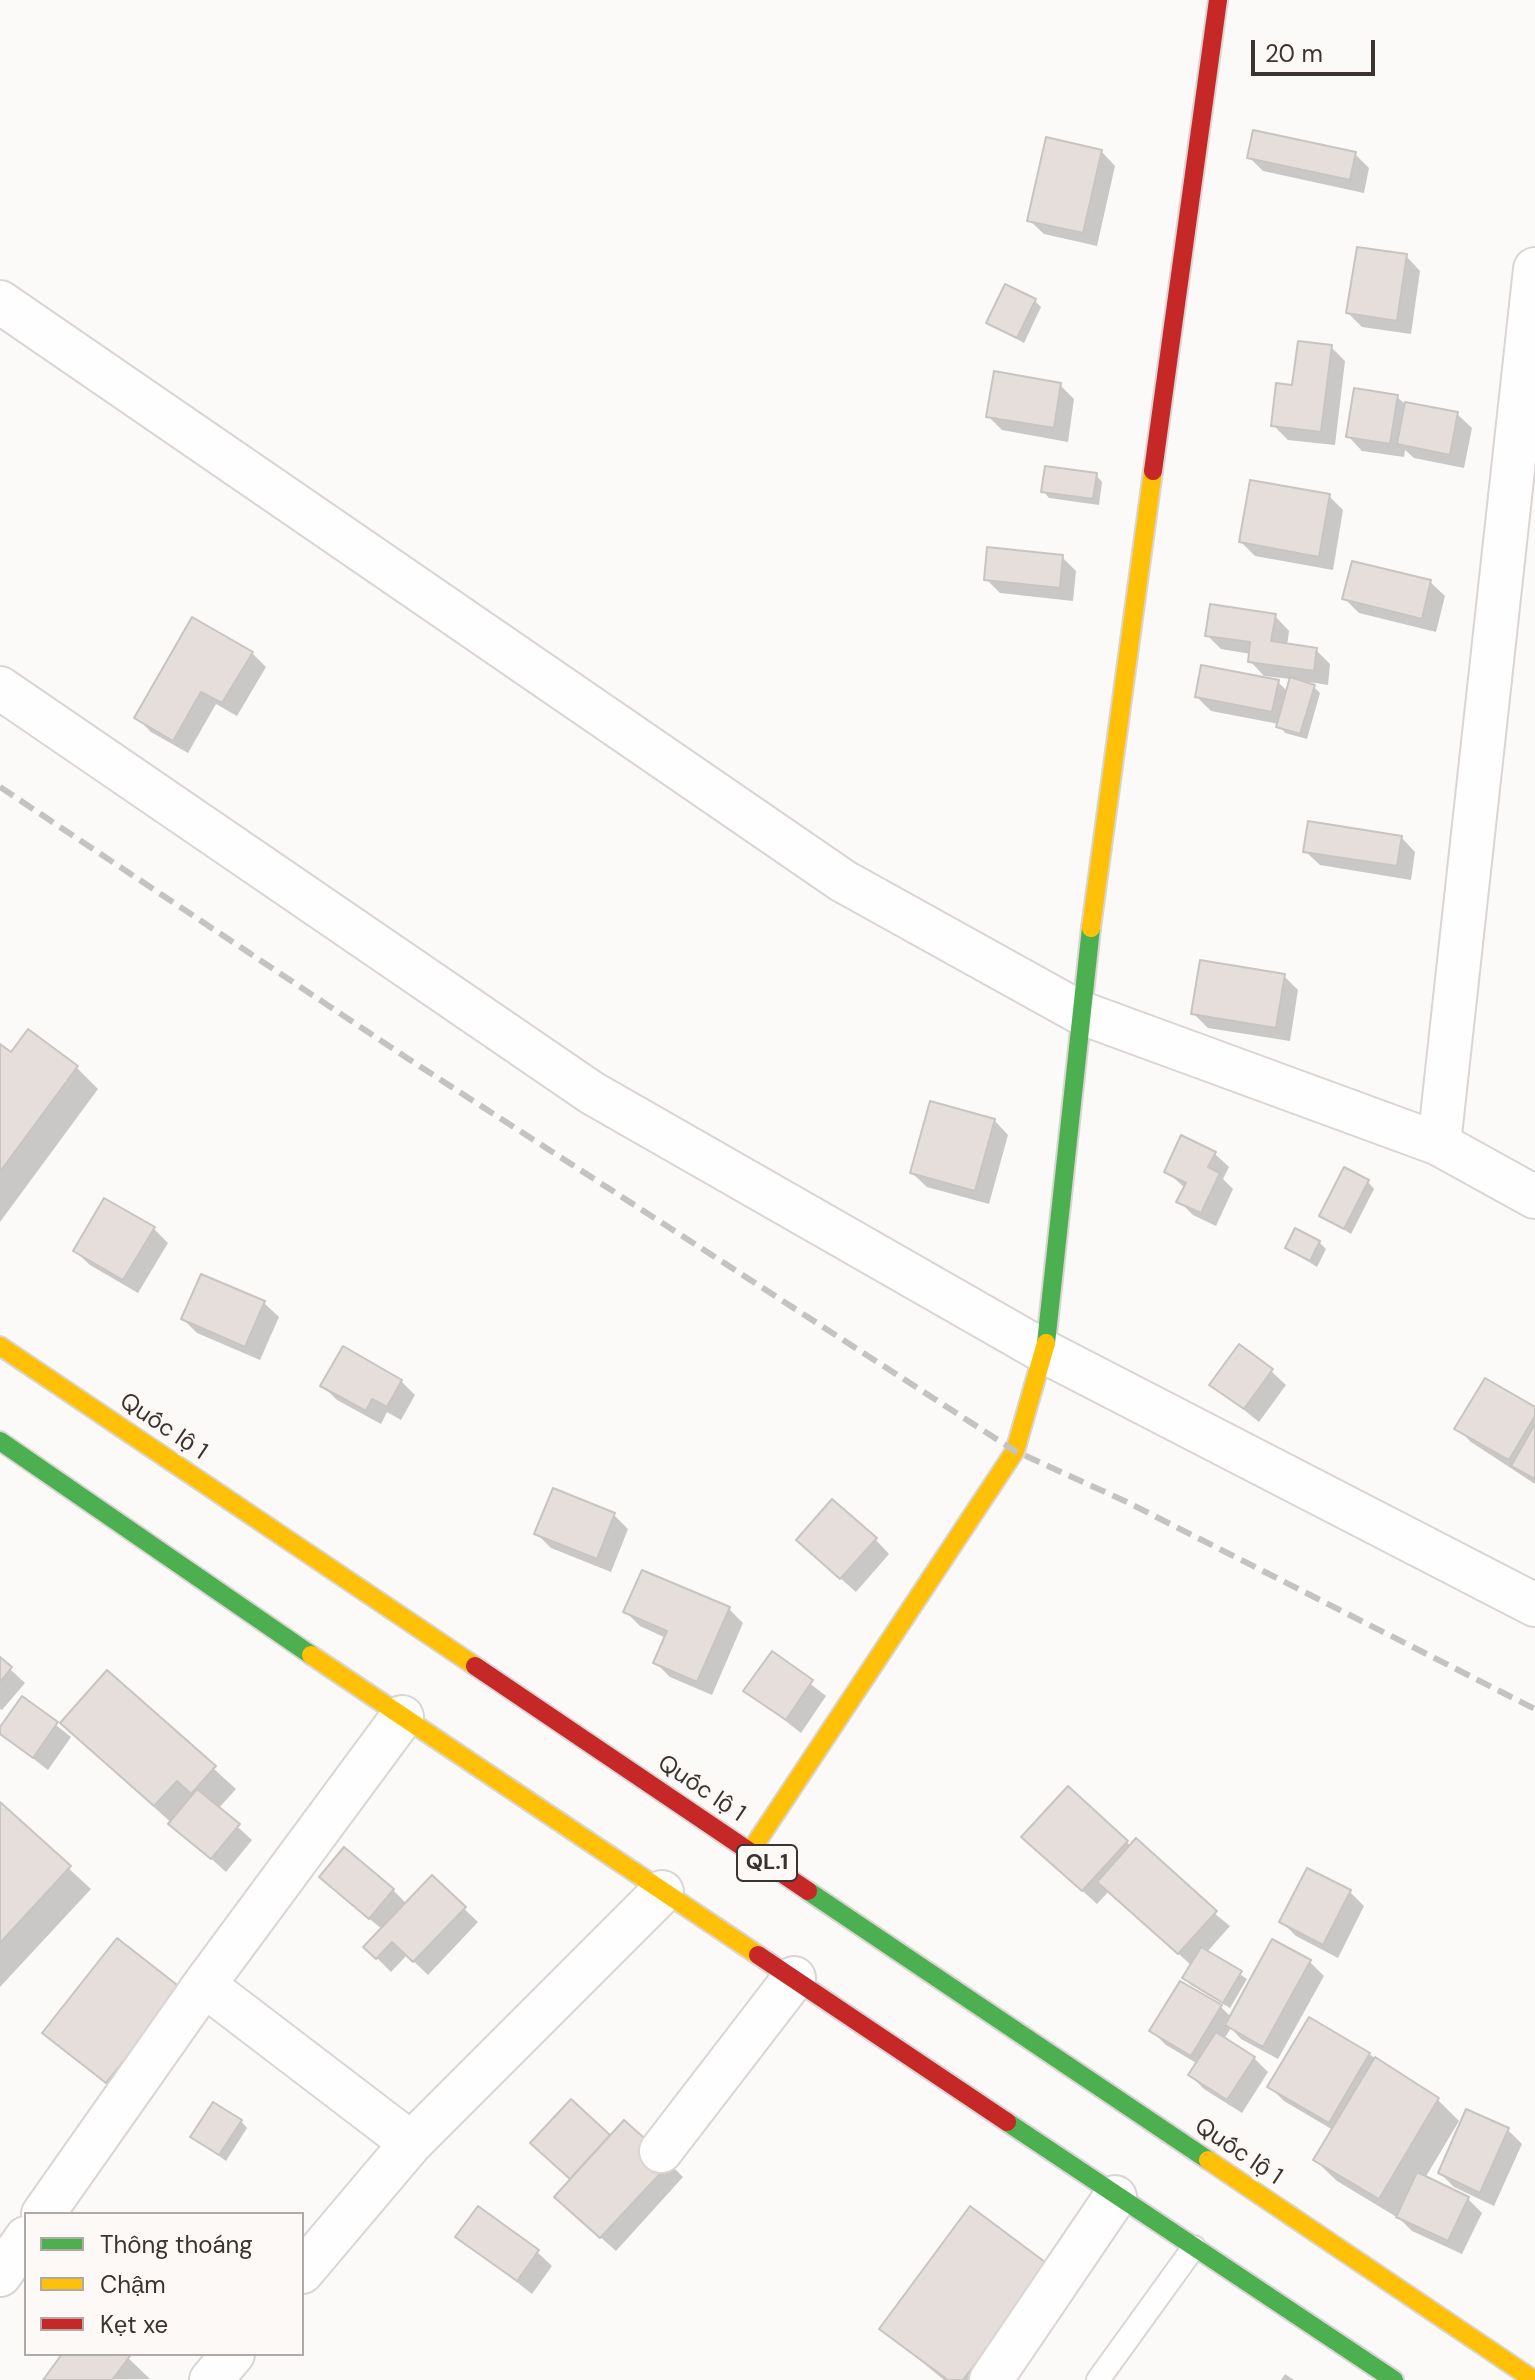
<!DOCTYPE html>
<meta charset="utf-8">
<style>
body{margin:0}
#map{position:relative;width:1535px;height:2380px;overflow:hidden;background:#fcfaf8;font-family:"DM Sans",sans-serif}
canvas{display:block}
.legend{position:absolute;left:24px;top:2212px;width:280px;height:144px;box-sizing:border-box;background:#fdf9f7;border:2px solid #afaaa7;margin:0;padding:10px 14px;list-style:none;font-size:24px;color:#3b332f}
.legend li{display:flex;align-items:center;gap:16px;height:40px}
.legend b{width:40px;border:2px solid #afaaa7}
.scale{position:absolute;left:1251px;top:40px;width:124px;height:36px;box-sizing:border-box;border:4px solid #3b332f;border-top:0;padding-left:10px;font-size:24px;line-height:28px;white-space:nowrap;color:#3b332f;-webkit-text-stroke:6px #fdf9f7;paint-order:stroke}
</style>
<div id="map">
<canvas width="1535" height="2380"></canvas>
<ul class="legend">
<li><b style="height:10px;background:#4caf50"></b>Thông thoáng</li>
<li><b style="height:10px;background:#ffc107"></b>Chậm</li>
<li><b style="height:10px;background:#c62828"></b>Kẹt xe</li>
</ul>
<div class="scale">20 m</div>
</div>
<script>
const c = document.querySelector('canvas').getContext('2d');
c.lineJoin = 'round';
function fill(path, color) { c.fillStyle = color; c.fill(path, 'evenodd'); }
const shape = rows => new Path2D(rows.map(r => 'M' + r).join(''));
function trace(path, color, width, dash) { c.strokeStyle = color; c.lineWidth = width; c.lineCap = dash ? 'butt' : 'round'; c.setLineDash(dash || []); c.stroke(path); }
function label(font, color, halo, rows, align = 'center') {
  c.font = font + ' "DM Sans",sans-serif'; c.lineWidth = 8; c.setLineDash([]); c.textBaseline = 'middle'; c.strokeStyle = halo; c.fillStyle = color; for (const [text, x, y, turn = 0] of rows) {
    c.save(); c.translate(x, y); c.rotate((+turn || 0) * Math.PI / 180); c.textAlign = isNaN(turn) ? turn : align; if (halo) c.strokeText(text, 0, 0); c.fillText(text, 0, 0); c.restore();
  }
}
fill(shape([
 [1101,151,1115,166,1097,246,1044,234,1029,220],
 [1355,154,1369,168,1364,193,1263,171,1249,157],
 [1406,256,1420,271,1411,334,1362,327,1348,313],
 [1034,300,1041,307,1024,343,988,323],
 [1331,347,1345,361,1335,445,1288,440,1273,425,1294,387],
 [1060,385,1074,399,1068,442,1002,430,988,416],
 [1397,397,1405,404,1457,414,1472,428,1464,468,1414,458,1405,450,1404,457,1362,451,1348,436],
 [1096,475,1102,482,1099,505,1049,498,1043,491],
 [1329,496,1343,510,1333,570,1255,556,1241,542],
 [1062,557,1076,571,1073,601,1000,593,986,579],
 [1430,582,1445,596,1436,632,1359,613,1344,598],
 [1275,616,1289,631,1287,646,1316,650,1330,664,1328,685,1309,682,1320,693,1307,739,1285,733,1279,724,1211,711,1197,697,1278,682,1288,692,1291,679,1264,676,1250,661,1251,654,1221,649,1207,635],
 [252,653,266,667,237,716,216,704,188,753,151,732,137,718],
 [1401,837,1415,852,1411,880,1320,865,1305,851],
 [1284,976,1298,990,1290,1041,1208,1028,1193,1013],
 [0,1046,11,1055,77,1068,98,1089,0,1222],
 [994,1120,1008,1135,989,1204,927,1187,912,1173],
 [1214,1153,1229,1167,1223,1179,1233,1189,1216,1226,1193,1215,1179,1201,1185,1188,1167,1172],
 [1368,1182,1374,1189,1351,1234,1321,1215],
 [154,1229,168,1243,138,1293,90,1265,75,1251],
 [1319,1242,1326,1249,1317,1267,1287,1248],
 [202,1276,264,1303,279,1317,260,1360,197,1333,183,1319],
 [1271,1371,1286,1385,1259,1422,1212,1384],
 [401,1381,415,1395,401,1420,387,1412,381,1424,337,1400,323,1386],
 [1535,1409,1535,1484,1471,1442,1457,1428],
 [614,1515,628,1529,611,1572,551,1548,537,1534],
 [875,1539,889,1554,856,1592,813,1554],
 [729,1609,743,1623,712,1695,670,1677,656,1663,666,1638,640,1626,626,1612],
 [772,1654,826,1696,801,1733,746,1690],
 [0,1660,25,1683,2,1710,0,1709],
 [108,1673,236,1789,218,1809,252,1840,226,1872,84,1744],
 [23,1699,71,1737,48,1770,0,1733],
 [1068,1789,1131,1846,1230,1926,1207,1952,1247,1979,1230,2008,1191,1985,1185,1978,1192,1966,1109,1891,1097,1904,1038,1851],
 [0,1805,91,1889,0,1987],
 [432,1878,478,1922,428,1975,407,1955,391,1972,366,1947,383,1930,336,1891,393,1890,407,1904],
 [1350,1892,1364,1906,1338,1958,1296,1936,1282,1922],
 [1310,1962,1324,1976,1278,2059,1241,2039,1231,2028,1224,2039,1254,2058,1268,2072,1242,2113,1204,2089,1190,2075,1198,2064,1166,2045,1152,2031,1218,2004,1231,2017],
 [180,1990,128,2103,45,2032],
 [1369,2054,1438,2100,1459,2121,1425,2178,1468,2199,1482,2213,1462,2254,1412,2231,1400,2219,1337,2181,1315,2160,1333,2130,1284,2101,1270,2087],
 [571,2102,610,2138,669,2163,683,2177,616,2251,571,2211,572,2180,547,2157],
 [241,2121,247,2128,226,2161,193,2137],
 [1508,2130,1522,2144,1494,2206,1454,2187,1440,2173],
 [458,2236,537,2252,552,2266,532,2294],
 [1047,2266,1000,2380,944,2380,882,2329],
 [64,2354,124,2354,150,2379,45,2380],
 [1285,2374,1294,2380,1281,2380]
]), '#0003');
const building = shape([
 [1253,130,1356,152,1350,180,1247,158,1253,130],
 [1046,137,1102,150,1083,233,1027,221,1046,137],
 [1357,247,1407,254,1397,321,1346,313,1357,247],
 [1005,284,1036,299,1017,338,986,323,1005,284],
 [1298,341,1332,345,1321,432,1271,426,1276,383,1292,385,1298,341],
 [994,371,1061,383,1054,428,986,417,994,371],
 [1354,388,1398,395,1390,444,1346,437,1354,388],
 [1405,402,1458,412,1450,455,1397,444,1405,402],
 [1045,466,1097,473,1093,499,1041,492,1045,466],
 [1250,480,1330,494,1319,557,1239,542,1250,480],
 [987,547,1063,555,1060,588,984,580,987,547],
 [1352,561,1431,580,1422,619,1342,599,1352,561],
 [1210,604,1276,614,1271,641,1317,648,1314,671,1248,662,1250,642,1205,636,1210,604],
 [192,617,253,652,222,703,201,692,173,741,134,718,192,617],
 [1201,665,1279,680,1272,712,1195,697,1201,665],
 [1290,677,1315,685,1300,734,1276,727,1290,677],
 [1308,821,1402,836,1397,866,1303,852,1308,821],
 [1200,960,1285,974,1276,1028,1191,1014,1200,960],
 [28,1029,78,1066,0,1172,0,1044,11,1052,28,1029],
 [930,1101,995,1119,975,1191,910,1173,930,1101],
 [1181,1135,1216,1152,1208,1167,1220,1173,1201,1213,1176,1202,1186,1183,1164,1172,1181,1135],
 [1344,1167,1369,1180,1344,1229,1319,1216,1344,1167],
 [104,1198,155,1227,123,1280,73,1251,104,1198],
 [1295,1228,1320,1241,1310,1261,1285,1248,1295,1228],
 [201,1274,265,1301,245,1347,181,1319,201,1274],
 [1239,1344,1273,1369,1244,1409,1209,1385,1239,1344],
 [343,1346,402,1380,387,1407,372,1399,366,1411,320,1386,343,1346],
 [1485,1378,1535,1407,1535,1416,1509,1460,1454,1429,1485,1378],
 [1535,1424,1535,1479,1511,1466,1535,1424],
 [553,1488,615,1513,597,1559,534,1534,553,1488],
 [832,1499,877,1538,840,1579,796,1540,832,1499],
 [642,1570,730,1607,697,1682,653,1663,667,1631,623,1612,642,1570],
 [772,1651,813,1680,786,1720,743,1691,772,1651],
 [0,1657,12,1667,0,1682,0,1657],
 [107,1670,216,1766,191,1794,177,1781,154,1806,60,1723,107,1670],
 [22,1696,58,1722,33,1758,0,1734,0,1727,22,1696],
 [1068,1786,1128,1841,1082,1891,1021,1837,1068,1786],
 [197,1789,240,1824,211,1859,168,1824,197,1789],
 [0,1802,71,1866,0,1943,0,1802],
 [1136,1838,1217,1911,1178,1954,1097,1882,1136,1838],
 [344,1847,394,1889,369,1919,319,1877,344,1847],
 [1307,1868,1351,1890,1323,1945,1279,1922,1307,1868],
 [432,1875,466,1907,413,1962,392,1942,376,1959,363,1947,432,1875],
 [117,1938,181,1988,106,2083,42,2033,117,1938],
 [1272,1939,1311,1960,1263,2047,1225,2025,1272,1939],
 [1201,1947,1242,1971,1223,2003,1182,1978,1201,1947],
 [1180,1981,1222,2005,1191,2056,1149,2031,1180,1981],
 [1309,2017,1370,2053,1329,2123,1267,2087,1309,2017],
 [1216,2032,1255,2057,1227,2100,1188,2075,1216,2032],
 [1375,2057,1439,2098,1379,2199,1313,2160,1375,2057],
 [571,2099,610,2135,570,2179,530,2143,571,2099],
 [213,2102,242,2120,219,2155,190,2137,213,2102],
 [1466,2109,1509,2128,1480,2193,1438,2173,1466,2109],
 [624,2120,671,2162,600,2238,554,2197,624,2120],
 [1417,2172,1469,2197,1448,2241,1396,2217,1417,2172],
 [478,2206,539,2250,517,2281,455,2237,478,2206],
 [970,2206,1049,2265,963,2380,948,2380,879,2329,970,2206],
 [62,2354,127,2354,130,2356,112,2380,43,2380,62,2354]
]);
fill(building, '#e6dedb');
trace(building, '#c8c4c1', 2);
const lane = shape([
 [1098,2380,1194,2247]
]);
const street = shape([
 [0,302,843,881,1079,1012,1439,1144,1535,1197],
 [0,688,592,1093,1045,1352,1535,1605],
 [1439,1144,1535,269],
 [204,1985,411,2143],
 [661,2151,794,1978],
 [43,2214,204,1985,402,1717],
 [302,2272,411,2143,662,1892],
 [0,2275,26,2238],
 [211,2380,233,2354],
 [991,2380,1115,2197]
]);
const fast = shape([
 [1046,1343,1091,928],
 [0,1441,311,1655],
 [808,1891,1208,2160],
 [1007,2122,1394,2380]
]);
const slow = shape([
 [1091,928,1153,471],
 [0,1346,475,1666],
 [311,1655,758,1955],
 [750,1852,1015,1451,1046,1343],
 [1208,2160,1534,2380]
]);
const jam = shape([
 [1153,471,1218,0],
 [475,1666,808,1891],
 [758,1955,1007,2122]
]);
trace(lane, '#dad5d3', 26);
trace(street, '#dad5d3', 46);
trace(fast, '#dad5d3', 22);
trace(slow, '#dad5d3', 22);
trace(jam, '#dad5d3', 22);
trace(lane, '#fffefe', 22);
trace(street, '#fffefe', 42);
trace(fast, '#4caf50', 18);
trace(slow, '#ffc107', 18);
trace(jam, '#c62828', 18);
trace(shape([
 [0,787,407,1058,1015,1451,1127,1502,1535,1709]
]), '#c4c3c2', 6, [16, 8]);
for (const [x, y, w] of [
 [767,1863,60]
]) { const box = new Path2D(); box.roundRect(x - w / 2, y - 18, w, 36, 6); c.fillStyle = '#fdf9f7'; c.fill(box); trace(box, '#3b332f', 2); }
label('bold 22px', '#3b332f', null, [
 ["QL.1",767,1863]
]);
label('24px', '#3b332f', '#fdf9f7', [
 ["Quốc lộ 1",163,1427,34],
 ["Quốc lộ 1",701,1789,34],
 ["Quốc lộ 1",1238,2152,34]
]);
</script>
